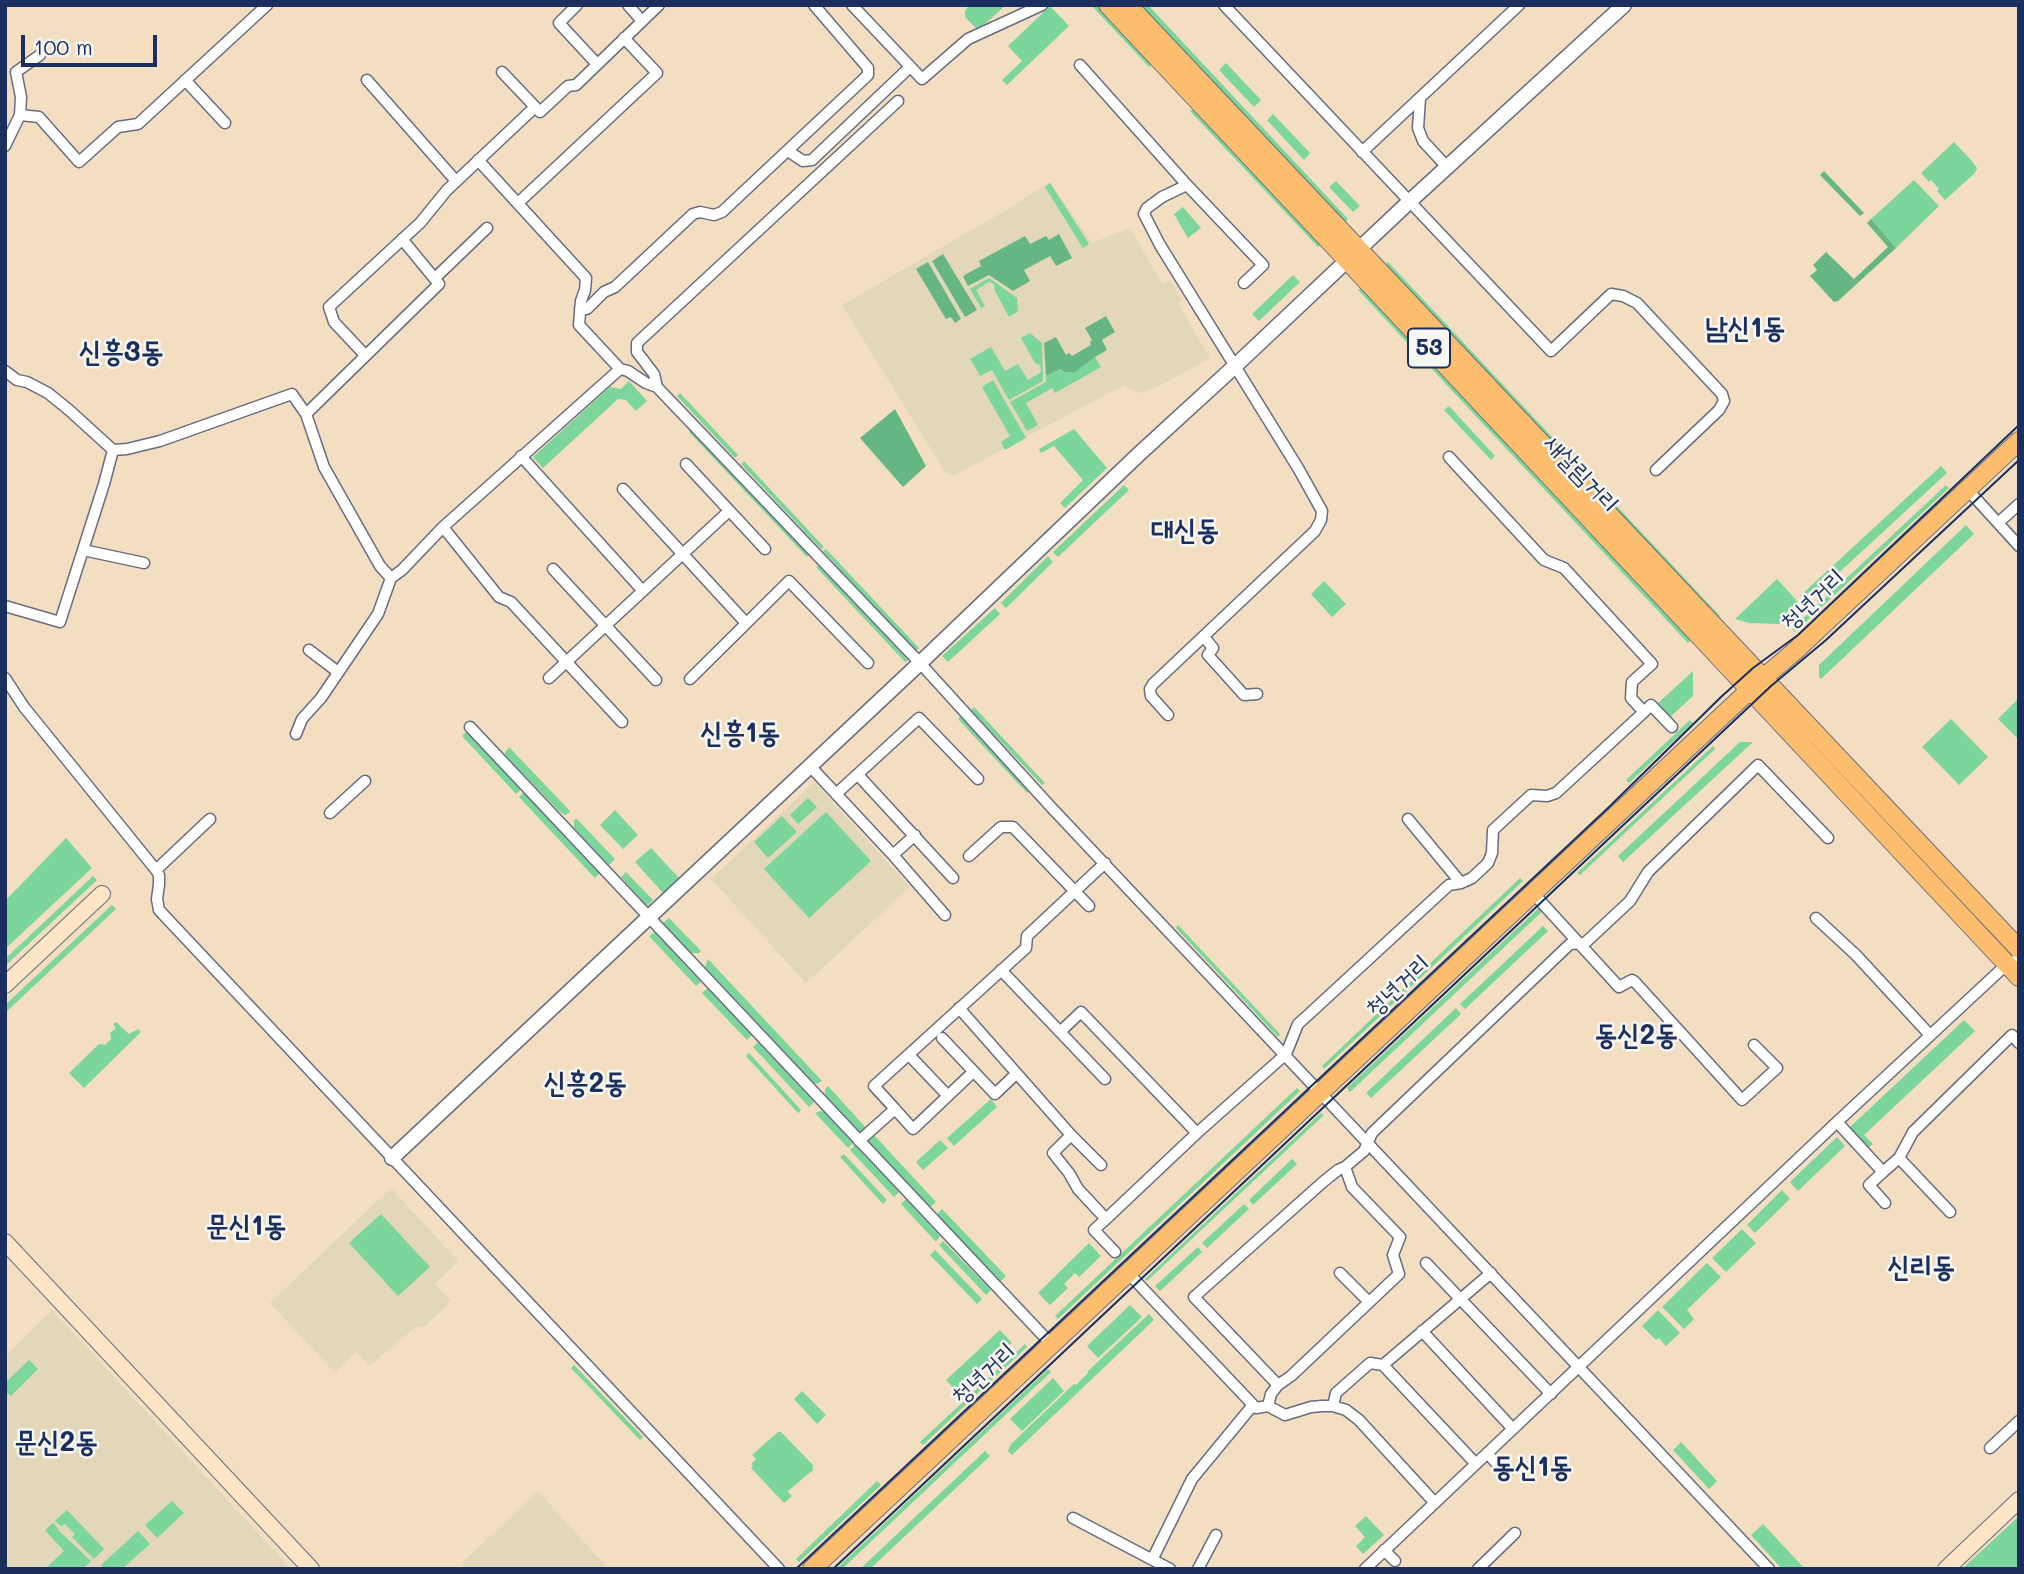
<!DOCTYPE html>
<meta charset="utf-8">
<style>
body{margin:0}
#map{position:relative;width:2024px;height:1574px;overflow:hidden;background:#f3dec2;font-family:Mali,sans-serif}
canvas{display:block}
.frame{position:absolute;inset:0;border:7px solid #1b2f5e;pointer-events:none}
.scale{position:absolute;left:21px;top:35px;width:136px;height:32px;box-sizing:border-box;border:4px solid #1b2f5e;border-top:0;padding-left:9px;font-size:21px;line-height:24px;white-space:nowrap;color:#1b2f5e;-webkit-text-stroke:5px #f6f6f2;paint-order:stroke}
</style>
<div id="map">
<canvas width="2024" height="1574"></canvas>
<div class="frame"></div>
<div class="scale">100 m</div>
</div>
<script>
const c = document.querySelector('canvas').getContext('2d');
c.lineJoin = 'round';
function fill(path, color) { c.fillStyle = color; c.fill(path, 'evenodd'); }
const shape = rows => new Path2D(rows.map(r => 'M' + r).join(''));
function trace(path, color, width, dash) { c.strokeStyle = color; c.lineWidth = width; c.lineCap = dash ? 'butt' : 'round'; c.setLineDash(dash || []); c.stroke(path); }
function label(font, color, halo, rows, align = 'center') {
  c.font = font + ' Mali,"Poor Story",sans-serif'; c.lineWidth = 5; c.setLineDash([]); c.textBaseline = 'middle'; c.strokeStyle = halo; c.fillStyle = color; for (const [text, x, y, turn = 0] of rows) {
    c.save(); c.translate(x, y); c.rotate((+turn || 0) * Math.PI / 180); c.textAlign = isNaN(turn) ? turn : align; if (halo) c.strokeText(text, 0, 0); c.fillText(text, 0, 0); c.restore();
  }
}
fill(shape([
 [1050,182,1092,243,1130,228,1162,283,1170,280,1182,300,1178,303,1210,358,1159,386,1139,393,1124,385,953,476,945,472,842,305,1008,209],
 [814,782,910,887,806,983,711,879],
 [391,1188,458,1261,435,1284,451,1301,425,1326,416,1327,369,1366,356,1352,335,1373,270,1303],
 [52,1310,291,1569,5,1569,5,1357],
 [538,1491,605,1565,602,1569,467,1569,462,1563]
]), '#e2d7b8');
fill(shape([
 [969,5,1006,5,978,30,965,17,965,11],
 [1091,5,1098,5,1153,63,1149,67],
 [1138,5,1148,5,1348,219,1343,224],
 [1050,6,1069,26,1007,85,1002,80,1022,61,1008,46],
 [1226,63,1261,100,1254,107,1219,70],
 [1194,108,1322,244,1318,247,1190,111],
 [1273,114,1310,153,1304,160,1267,120],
 [1954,142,1971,160,1977,168,1975,173,1945,200,1937,191,1939,189,1931,180,1929,182,1921,173],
 [1914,180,1939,206,1896,248,1871,219],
 [1336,181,1360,206,1353,212,1329,187],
 [1050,183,1089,244,1083,248,1045,187],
 [1183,207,1201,228,1188,238,1174,214],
 [1388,262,1720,616,1714,621,1383,267],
 [1293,275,1300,282,1259,321,1252,314],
 [989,278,1017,298,1018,311,1009,317,995,291,994,284,989,282,976,290,985,306,981,308,970,289],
 [1362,287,1692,639,1688,643,1358,290],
 [1030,333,1042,343,1043,381,1009,400,992,370,980,376,970,359,991,347,1005,371,1018,364,1028,380,1040,373,1041,370,1040,365,1035,363,1021,338],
 [1095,357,1101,367,1055,393,1052,388,1026,403,1038,425,1027,431,1010,402,1046,382,1046,376,1062,369,1075,372],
 [993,380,1026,438,1005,450,1001,442,1010,436,982,387],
 [629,381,647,401,636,411,626,400,618,399,543,468,533,457,610,387,621,389],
 [680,393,738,455,735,458,677,396],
 [1449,406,1495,456,1491,460,1444,410],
 [692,429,809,555,807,557,689,432],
 [1074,429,1107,468,1065,508,1060,503,1083,480,1054,446,1041,453,1039,449],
 [744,461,824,547,821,549,741,464],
 [1941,466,1947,473,1807,602,1800,596],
 [1124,485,1129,490,1058,557,1053,552],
 [1946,485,1949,488,1795,632,1792,629],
 [1966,525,1974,534,1821,679,1819,677,1819,665],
 [826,549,919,648,916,651,823,551],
 [1048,556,1053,562,1006,608,1001,603],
 [818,565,908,660,905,662,816,567],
 [1777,579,1798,602,1796,604,1800,607,1788,619,1779,624,1749,623,1735,619],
 [1324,581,1346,604,1332,617,1311,594],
 [995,608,1000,614,948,662,942,656],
 [1693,671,1693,696,1669,718,1657,704],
 [2019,698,2019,740,1998,719],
 [974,707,1045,783,1042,785,971,710],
 [961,716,1030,790,1027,793,958,719],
 [1951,719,1988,757,1959,785,1922,747],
 [1690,720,1693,723,1629,783,1626,780],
 [467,731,521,789,516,794,462,736],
 [1740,742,1753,742,1623,862,1618,856],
 [1713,746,1715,749,1580,875,1577,873],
 [509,747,570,811,570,812,565,815,560,812,505,755,505,753],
 [524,792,600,873,595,878,519,797],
 [808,798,817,807,798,824,790,815],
 [615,810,638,835,623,849,600,825],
 [826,812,871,861,809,918,764,869],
 [782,816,797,832,768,858,754,842],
 [576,818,615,859,609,865,574,828,574,821],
 [66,838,92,868,5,949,5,901],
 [651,848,680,879,664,894,635,862],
 [626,872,653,900,647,906,621,877],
 [93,876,97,880,5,966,5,959],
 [1520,878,1523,881,1324,1069,1322,1066],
 [112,905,116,909,5,1013,5,1005],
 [1542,905,1546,908,1350,1092,1347,1088],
 [669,918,701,951,699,953,691,953,663,923],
 [1178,925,1280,1034,1278,1037,1176,928],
 [1543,926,1548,931,1465,1009,1460,1004],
 [655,932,701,982,696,986,649,936],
 [708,959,822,1081,816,1084,814,1083,705,967],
 [708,988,752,1035,747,1040,702,993],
 [1456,1008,1461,1014,1371,1098,1366,1093],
 [1964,1020,1975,1031,1864,1135,1873,1144,1868,1148,1849,1128],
 [116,1022,129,1034,138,1029,141,1032,84,1088,69,1073,99,1044,105,1045,111,1039,110,1033,116,1028,113,1024],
 [758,1042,814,1102,809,1107,753,1047],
 [749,1053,801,1110,798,1113,746,1056],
 [828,1086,867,1129,861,1134,825,1095,825,1089],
 [1297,1088,1300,1091,1058,1319,1055,1316],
 [991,1099,997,1107,954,1146,947,1138],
 [820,1111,824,1112,853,1143,848,1148,815,1113],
 [1321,1113,1324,1115,1147,1281,1145,1279],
 [873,1134,936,1202,932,1206,929,1206,867,1140],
 [1837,1137,1845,1146,1798,1191,1790,1182],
 [940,1140,948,1148,923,1170,916,1162],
 [855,1145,899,1192,894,1197,850,1150],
 [844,1154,887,1200,883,1204,840,1157],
 [1292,1159,1297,1164,1253,1205,1249,1200],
 [1782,1190,1790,1199,1755,1233,1747,1225],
 [906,1199,940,1236,936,1242,901,1204],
 [1244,1204,1249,1209,1207,1248,1202,1243],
 [942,1209,1006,1276,1000,1282,938,1216,938,1213],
 [381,1214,430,1267,398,1296,349,1243],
 [1742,1229,1756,1243,1726,1272,1712,1258],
 [943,1241,991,1290,986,1295,939,1245],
 [1089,1243,1101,1256,1079,1277,1075,1273,1064,1284,1068,1288,1050,1305,1038,1293],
 [1198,1247,1202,1252,1160,1291,1155,1286],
 [935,1250,982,1299,977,1304,930,1255],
 [1707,1263,1721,1277,1687,1310,1694,1319,1684,1329,1662,1307],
 [1130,1305,1142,1317,1098,1358,1087,1346],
 [1658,1310,1680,1333,1666,1346,1659,1338,1656,1340,1642,1326],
 [1149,1314,1154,1320,1012,1455,1008,1451,1011,1444,1074,1384,1076,1385,1088,1373,1088,1371],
 [1000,1330,1012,1343,958,1393,946,1380],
 [1025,1344,1027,1347,923,1445,920,1442],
 [29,1360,38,1369,11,1396,5,1391,5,1383],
 [574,1365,643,1437,640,1440,571,1368],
 [1048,1369,1051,1372,842,1569,836,1569],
 [1053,1378,1064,1391,1022,1431,1010,1419],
 [802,1391,826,1415,817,1424,794,1399],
 [778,1432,781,1432,813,1465,813,1470,788,1491,786,1490,792,1496,784,1503,751,1468,753,1466,751,1464,756,1459,752,1455],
 [1681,1442,1717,1481,1709,1489,1673,1450],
 [985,1451,990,1456,870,1569,860,1569],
 [877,1481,881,1485,799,1562,796,1559],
 [172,1501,184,1513,157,1538,145,1525],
 [67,1510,104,1549,94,1559,72,1537,75,1534,65,1524,61,1526,55,1521],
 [1366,1516,1384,1535,1363,1554,1356,1546,1365,1537,1355,1526],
 [2019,1516,2019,1569,1962,1569],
 [53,1523,59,1529,58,1530,91,1561,83,1569,45,1569,64,1551,45,1530],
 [1763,1524,1805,1569,1782,1569,1751,1535],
 [138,1531,150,1544,122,1569,104,1569,101,1565]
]), '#7cd59a');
fill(shape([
 [1824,171,1864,213,1860,216,1820,175],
 [1871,219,1896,248,1838,301,1834,302,1810,276,1817,270,1813,265,1826,252,1854,279,1888,247,1867,223],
 [1059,234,1072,258,1056,266,1050,256,1024,270,1030,281,1013,291,989,275,968,286,963,276,981,266,979,261,1025,236,1030,244,1046,236,1049,240],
 [943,254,977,310,965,317,932,261],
 [928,262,961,319,955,323,951,317,946,319,916,269],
 [1106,316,1115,332,1102,340,1107,350,1095,357,1075,372,1065,372,1061,369,1046,376,1044,343,1056,337,1066,355,1069,353,1072,356,1091,345,1090,342,1092,340,1085,328],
 [895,409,926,466,903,487,860,438]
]), '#65b682');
const minor = shape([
 [577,5,559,23,597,64],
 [628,5,642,21],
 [852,5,922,79,968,39,1042,5],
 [1224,5,1551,351,1611,294,1623,296,1637,303,1722,394,1724,401,1719,410,1656,470],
 [1080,65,1187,185,1263,265,1244,283],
 [502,72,540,112,568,86,576,85,659,5],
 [185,80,225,123],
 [367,80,456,181],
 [1420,98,1418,128,1423,141,1447,167],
 [20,115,39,117,79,162,118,127,138,124,267,5],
 [5,146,20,115,21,97,16,72,40,55],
 [788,151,803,161,812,160,910,67],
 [1362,152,1519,5],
 [478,160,586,278,585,290,581,301,579,325,620,369],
 [518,203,657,73,624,38],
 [435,278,487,228],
 [580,309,587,309,604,292,615,287,693,214,700,212,714,215,722,212,868,75,868,68,814,5],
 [365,355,334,322,329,307,420,223,447,190,535,107],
 [5,371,17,380,27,382,48,393,69,410,113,450,127,449,160,441,292,394,306,414,324,467,380,566,391,578],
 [657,387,654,374,637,352,637,343,898,101],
 [306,414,439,284,402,239],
 [521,456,642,590],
 [686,464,765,549],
 [623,489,746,623],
 [1968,490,2019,546],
 [1998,523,2019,504],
 [443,527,499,597,511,602,622,722],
 [83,550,144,563],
 [553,569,656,680],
 [5,606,60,622,104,484,113,450],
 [1204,637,1213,648,1208,655,1244,695,1257,694],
 [309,650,338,672],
 [5,678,24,707,156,870,159,875,159,885,157,899,159,910,779,1569],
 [549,678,729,511],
 [690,679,789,581,868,663],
 [1644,712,1651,705,1672,727],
 [1168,715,1151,696,1150,689,1153,684,1315,531,1321,520,1322,511,1298,468,1160,245,1144,214,1147,208,1162,197,1187,185],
 [470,727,1052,1345],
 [296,734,302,719,321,698,378,614,391,578,402,570,443,527,620,369,628,371,646,383,657,387,920,663,1050,806,1769,1569],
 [810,766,893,855,945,915],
 [858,775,953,878],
 [836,794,919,718,978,779],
 [330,813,365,781],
 [1408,819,1461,883],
 [893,855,915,835],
 [969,856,1001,827,1013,827,1089,906],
 [156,870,210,819],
 [1533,893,1619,987,1632,980,1635,982,1742,1100,1777,1068,1754,1045],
 [1816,918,1856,955,1930,1035],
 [1001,970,1105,1079],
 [959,1008,1071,1135,1101,1165],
 [1060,1032,1081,1012,1197,1133,1286,1054,1298,1024,1307,1016,1449,885,1461,883,1472,878,1488,863,1492,853,1493,830,1531,795,1547,796,1556,793,1644,712,1631,698,1632,682,1652,664,1564,568,1544,560,1449,457],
 [942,1038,995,1094,1016,1074],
 [909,1055,948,1096],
 [895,1109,913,1129,973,1072],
 [1837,1122,1883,1172,1899,1158,1950,1212],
 [1071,1135,1053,1153,1069,1173,1078,1189,1106,1219,1094,1230,1115,1252],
 [859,1141,895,1109,874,1086,1026,948,1027,936,1105,863],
 [1899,1158,1913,1132,2012,1035,2019,1043],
 [1345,1167,1352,1187,1400,1237,1393,1255,1399,1274,1291,1376,1278,1385,1194,1297,1323,1182,1338,1170,1345,1167,1364,1151,1372,1133,1570,944,1585,943,1630,901,1648,872,1758,765,1828,838],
 [1883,1172,1869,1185,1885,1203],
 [1106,1219,1197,1133],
 [1426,1263,1551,1394],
 [1128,1273,1256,1408,1268,1406],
 [1340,1273,1369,1302],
 [1422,1331,1513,1429],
 [1383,1365,1491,1273],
 [1278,1385,1271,1394,1268,1406,1285,1415,1311,1407,1322,1406,1333,1406,1346,1410,1359,1420,1435,1503],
 [1333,1406,1336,1393,1370,1363,1383,1365,1476,1464],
 [1990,1448,2019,1421],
 [1487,1453,1506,1474],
 [1073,1518,1170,1569],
 [1384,1550,1395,1561],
 [1153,1558,1192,1479,1253,1405],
 [1198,1569,1216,1535],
 [1365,1569,1837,1122,2007,964,2019,959],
 [1478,1569,1515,1533]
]);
const tertiary = shape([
 [392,1158,920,663,1139,454,1234,367,1409,202,1624,5]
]);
const secondary = shape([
 [5,985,102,894],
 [5,1242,311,1569],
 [1946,1569,2019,1500]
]);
const primary = shape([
 [1108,5,2019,977],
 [1128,5,2019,949],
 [812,1569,1755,685,1795,651,2019,441]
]);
trace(minor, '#676c81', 13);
trace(tertiary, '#676c81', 17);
trace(secondary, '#676c81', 18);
trace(primary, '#676c81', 20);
trace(minor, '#fff', 10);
trace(tertiary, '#fff', 14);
trace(secondary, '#fee5c5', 16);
trace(primary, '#fcbd6f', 18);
trace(shape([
 [796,1569,1608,808,1721,697,1753,668,1798,635,2019,425],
 [833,1569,1771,686,1826,640,2019,460]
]), '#1b2f5e', 2);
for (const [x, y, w] of [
 [1429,348,42]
]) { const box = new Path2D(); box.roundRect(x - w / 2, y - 19.5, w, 39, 5); c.fillStyle = '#f6f6f2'; c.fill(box); trace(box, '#1b2f5e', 2); }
label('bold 23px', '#1b2f5e', null, [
 ["53",1429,348]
]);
label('24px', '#1b2f5e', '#f6f6f2', [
 ["새살림거리",1581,474,47],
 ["청년거리",1813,600,-43],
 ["청년거리",1398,986,-43],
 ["청년거리",984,1374,-43]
]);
label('bold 28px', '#1b2f5e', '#f6f6f2', [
 ["남신1동",1745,328],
 ["신흥3동",121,352],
 ["대신동",1185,530],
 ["신흥1동",740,733],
 ["동신2동",1636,1035],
 ["신흥2동",585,1083],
 ["문신1동",246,1226],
 ["신리동",1921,1267],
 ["문신2동",56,1442],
 ["동신1동",1532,1467]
]);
</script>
